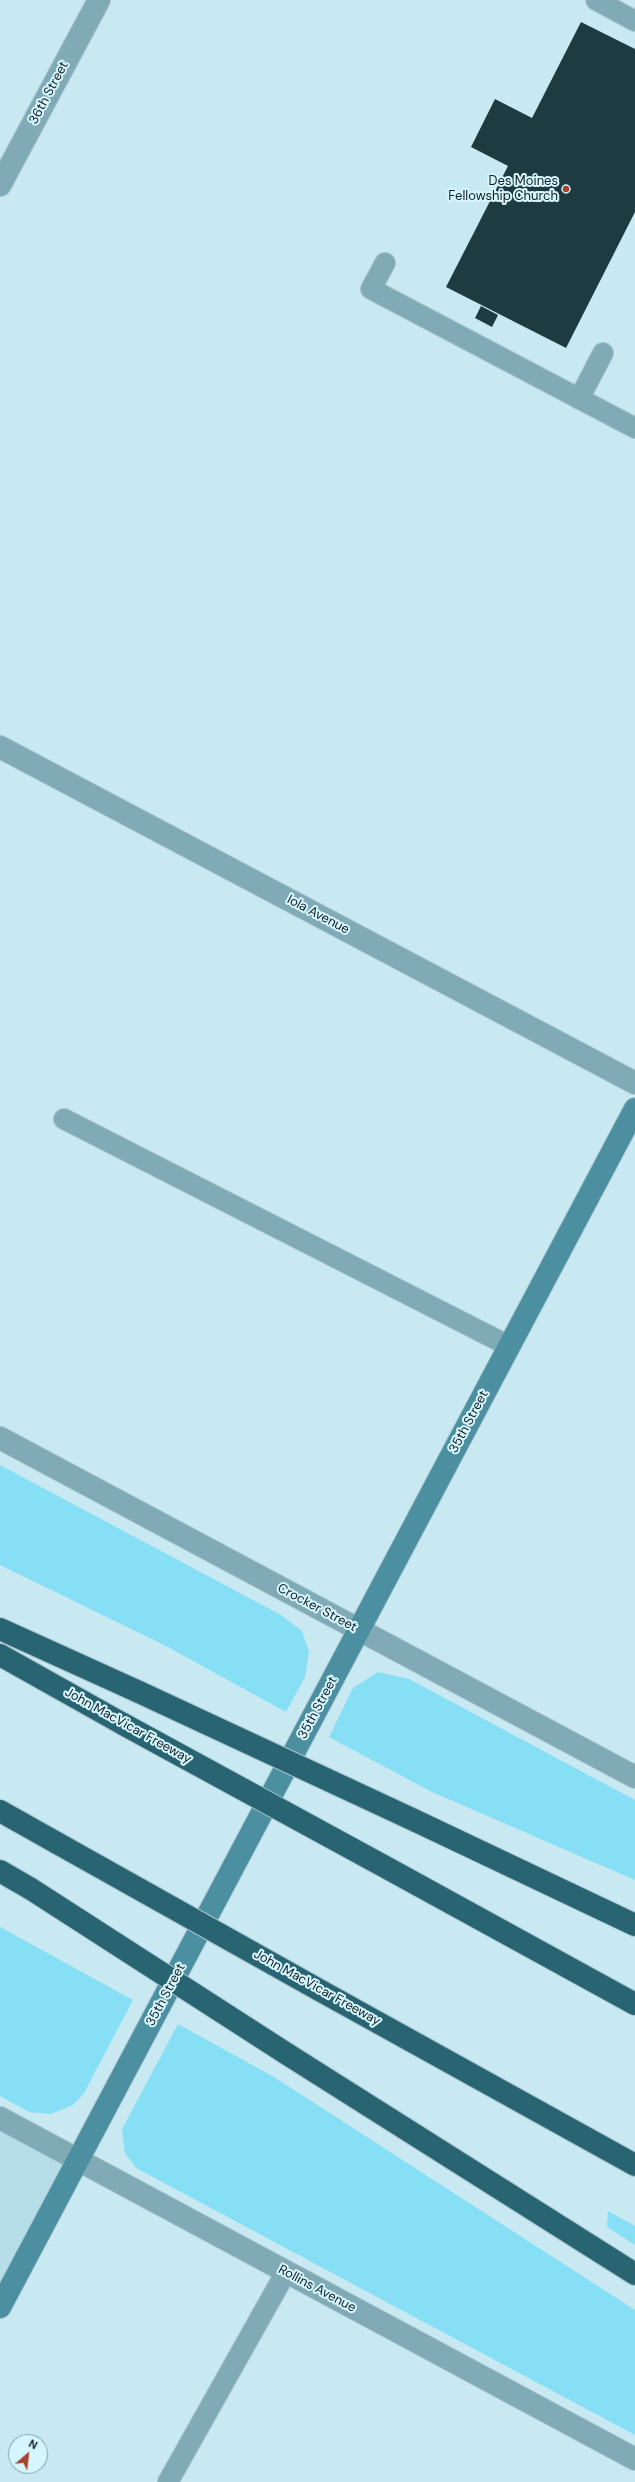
<!DOCTYPE html>
<style>
body{margin:0}
#map{position:relative;width:635px;height:2482px;overflow:hidden;background:#c8e9f2;font-family:"DM Sans",sans-serif}
canvas{display:block}
.north{position:absolute;left:8px;top:2434px;width:40px;height:40px;box-sizing:border-box;background:#d5f6ff;border:1px solid #879fa6;border-radius:50%;rotate:28deg;font-size:11px;font-weight:700;line-height:16px;text-align:center;color:#111d20}
.north::after{content:'';display:block;margin:auto;width:14px;height:18px;background:#aa4125;clip-path:polygon(50% 0,100% 100%,50% 72%,0 100%)}
</style>
<div id="map">
<canvas width="635" height="2482"></canvas>
<div class="north">N</div>
</div>
<script>
const c = document.querySelector('canvas').getContext('2d');
c.lineJoin = 'round';
function fill(path, color) { c.fillStyle = color; c.fill(path, 'evenodd'); }
const shape = rows => new Path2D(rows.map(r => 'M' + r).join(''));
function trace(path, color, width, dash) { c.strokeStyle = color; c.lineWidth = width; c.lineCap = dash ? 'butt' : 'round'; c.setLineDash(dash || []); c.stroke(path); }
function label(font, color, halo, rows, align = 'center') {
  c.font = font + ' "DM Sans",sans-serif'; c.lineWidth = 4; c.setLineDash([]); c.textBaseline = 'middle'; c.strokeStyle = halo; c.fillStyle = color; for (const [text, x, y, turn = 0] of rows) {
    c.save(); c.translate(x, y); c.rotate((+turn || 0) * Math.PI / 180); c.textAlign = isNaN(turn) ? turn : align; if (halo) c.strokeText(text, 0, 0); c.fillText(text, 0, 0); c.restore();
  }
}
fill(shape([
 [0,2118,78,2160,0,2307]
]), '#b5dee9');
fill(shape([
 [0,1465,281,1615,302,1631,309,1652,305,1677,286,1712,166,1646,0,1565],
 [378,1672,409,1679,635,1800,635,1880,432,1792,329,1737,353,1688],
 [0,1927,133,2000,84,2093,73,2105,51,2114,29,2112,0,2096],
 [178,2024,274,2077,635,2310,635,2435,136,2168,125,2153,122,2129],
 [608,2211,635,2226,635,2245,607,2227]
]), '#87dff5');
fill(shape([
 [581,22,635,49,635,212,566,348,446,287,508,166,471,147,495,99,532,118],
 [481,306,498,315,492,327,475,318]
]), '#1f3b42');
const lane = shape([
 [596,0,635,21],
 [385,263,371,289,635,428],
 [579,399,603,353],
 [64,1119,509,1346],
 [168,2482,286,2272]
]);
const street = shape([
 [0,185,99,0],
 [0,747,635,1083],
 [0,1438,635,1777],
 [0,2118,635,2459]
]);
const secondary = shape([
 [0,2307,635,1109]
]);
const highway = shape([
 [0,1629,139,1692],
 [0,1655,123,1724],
 [0,1811,57,1843],
 [416,1821,635,1925],
 [389,1869,635,2004],
 [0,1871,31,1889],
 [321,1991,635,2165],
 [287,2054,635,2274]
]);
trace(lane, '#a7c4cc', 22);
trace(street, '#a7c4cc', 24);
trace(secondary, '#a7c4cc', 24);
trace(highway, '#a7c4cc', 24);
trace(lane, '#80abb6', 20);
trace(street, '#80abb6', 22);
trace(secondary, '#4b8fa0', 22);
trace(highway, '#286472', 22);
const highwayBridge = shape([
 [139,1692,416,1821],
 [123,1724,389,1869],
 [57,1843,321,1991],
 [31,1889,287,2054]
]);
trace(highwayBridge, '#a7c4cc', 24, []);
trace(highwayBridge, '#286472', 22);
for (const [x, y, r, color] of [
 [566,189,4,"#aa4125"]
]) { const dot = new Path2D(); dot.arc(x, y, r, 0, 2 * Math.PI); c.fillStyle = color; c.fill(dot); trace(dot, '#d5f6ff', 1.5); }
label('13px', '#111d20', '#d5f6ff', [
 ["36th Street",49,93,-62],
 ["Iola Avenue",318,915,28],
 ["35th Street",469,1422,-62],
 ["Crocker Street",317,1608,28],
 ["35th Street",318,1708,-62],
 ["John MacVicar Freeway",128,1726,29],
 ["John MacVicar Freeway",317,1988,29],
 ["35th Street",166,1995,-62],
 ["Rollins Avenue",317,2289,28]
]);
label('13px', '#111d20', '#d5f6ff', [
 ["Des Moines",558,182],
 ["Fellowship Church",558,197]
], 'right');
</script>
